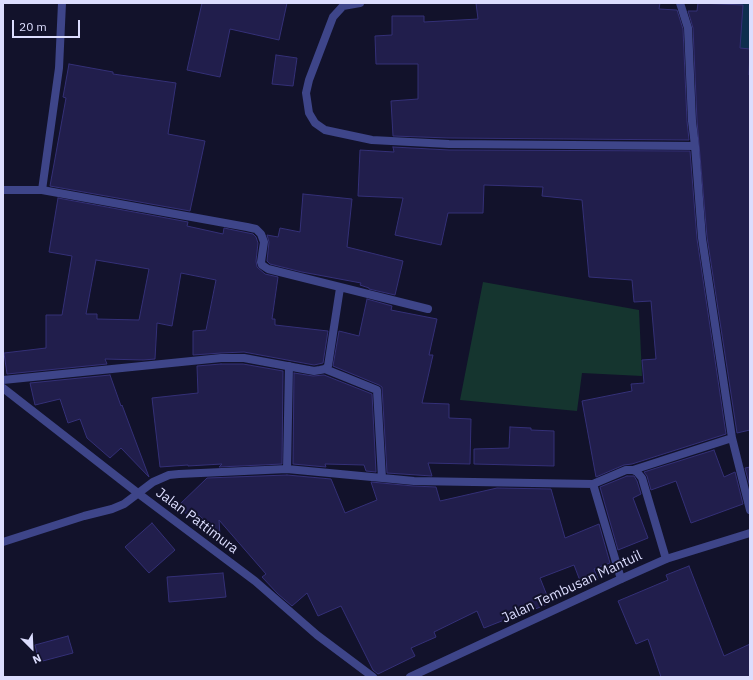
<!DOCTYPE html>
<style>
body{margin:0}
#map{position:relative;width:753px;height:680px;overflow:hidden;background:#12122b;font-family:"IBM Plex Sans",sans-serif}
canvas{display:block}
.frame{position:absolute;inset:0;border:4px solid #dcddfe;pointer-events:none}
.north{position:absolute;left:12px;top:628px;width:40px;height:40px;-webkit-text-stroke:3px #12122b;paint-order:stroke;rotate:156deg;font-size:11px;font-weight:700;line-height:16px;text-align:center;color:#dcddfe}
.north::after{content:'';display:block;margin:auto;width:14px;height:18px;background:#dcddfe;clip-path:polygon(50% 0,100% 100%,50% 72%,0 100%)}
.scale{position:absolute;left:12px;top:20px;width:68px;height:18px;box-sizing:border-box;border:2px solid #dcddfe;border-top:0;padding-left:5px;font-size:12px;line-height:14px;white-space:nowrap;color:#dcddfe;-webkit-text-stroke:3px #12122b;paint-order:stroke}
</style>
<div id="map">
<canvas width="753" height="680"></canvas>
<div class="frame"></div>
<div class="north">N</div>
<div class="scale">20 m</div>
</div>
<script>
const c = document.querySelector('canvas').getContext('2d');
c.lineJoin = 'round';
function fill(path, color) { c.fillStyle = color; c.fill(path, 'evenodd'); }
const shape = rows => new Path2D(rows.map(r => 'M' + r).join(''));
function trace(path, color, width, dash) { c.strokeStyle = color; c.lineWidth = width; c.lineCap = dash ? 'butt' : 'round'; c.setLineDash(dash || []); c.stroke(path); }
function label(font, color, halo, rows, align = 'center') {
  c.font = font + ' "IBM Plex Sans",sans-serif'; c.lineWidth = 4; c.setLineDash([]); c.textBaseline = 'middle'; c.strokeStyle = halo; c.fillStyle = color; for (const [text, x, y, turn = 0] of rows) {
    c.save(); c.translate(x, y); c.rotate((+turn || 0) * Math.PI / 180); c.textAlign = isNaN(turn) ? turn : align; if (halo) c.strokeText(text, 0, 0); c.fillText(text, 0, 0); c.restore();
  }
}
fill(shape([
 [483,282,639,310,642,376,582,373,577,411,460,400]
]), '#15352f');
fill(shape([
 [713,3,750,3,750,63,716,9]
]), '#0e2e4e');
const building = shape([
 [202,3,287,3,279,40,230,29,220,77,187,70,202,3],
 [476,3,660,3,659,9,677,10,683,29,687,121,689,140,449,138,393,136,391,101,418,99,418,64,376,64,375,36,392,35,392,16,424,16,424,22,478,19,476,3],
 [698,3,743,5,740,48,750,49,749,75,750,75,750,430,737,433,707,237,697,121,693,28,688,11,697,11,698,3],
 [276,55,297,58,293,86,272,84,276,55],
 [69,64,113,72,113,74,176,83,168,134,205,141,190,211,50,186,66,98,63,97,69,64],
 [393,147,449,150,690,151,697,239,726,434,632,464,624,465,596,477,582,401,632,391,631,384,644,383,642,360,656,359,651,301,634,302,632,280,589,277,582,200,542,196,543,187,484,185,483,213,448,213,441,245,395,235,403,198,358,196,360,150,394,152,393,147],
 [303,194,352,199,347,247,403,261,395,295,369,289,369,288,360,285,361,283,302,272,270,264,267,261,269,242,267,235,278,237,280,228,300,232,303,194],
 [58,198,188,222,187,226,223,234,224,228,253,234,256,237,258,243,256,261,257,267,265,274,278,277,272,319,275,319,275,325,328,331,323,363,314,365,244,352,221,353,193,355,193,331,206,330,216,280,181,273,172,326,157,323,155,359,143,360,105,359,107,364,7,374,4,353,46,348,46,315,62,315,72,256,49,252,58,198],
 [96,260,149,269,139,320,97,319,97,314,86,314,96,260],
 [367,299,392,306,391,310,437,319,429,355,433,355,422,403,449,404,449,418,471,419,470,464,428,463,432,476,387,473,382,387,379,385,333,366,339,331,359,336,367,299],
 [221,364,243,364,283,371,282,464,219,467,222,464,188,466,188,465,160,467,152,398,198,393,197,366,221,364],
 [294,373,313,376,324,375,372,394,376,472,366,471,364,465,325,464,326,467,293,464,294,373],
 [110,375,121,406,122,405,149,477,121,448,110,458,87,438,80,419,68,423,60,399,35,405,30,383,110,375],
 [510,427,531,428,531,430,554,431,554,466,474,464,474,449,509,448,510,427],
 [714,450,724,477,735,472,743,504,691,523,676,481,651,490,647,476,644,472,714,450],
 [750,467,750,487,745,468,750,467],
 [287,475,331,479,345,513,377,500,371,482,413,486,436,487,440,501,497,488,551,489,565,538,599,524,610,563,594,569,598,579,582,586,574,565,540,578,550,603,528,612,527,611,484,628,477,611,434,632,436,637,411,648,415,656,378,674,373,670,341,606,318,616,307,593,292,606,278,594,262,577,266,574,219,520,220,536,199,515,193,520,178,506,207,478,287,475],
 [627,476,634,476,637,481,641,494,633,498,648,538,618,550,600,487,627,476],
 [152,523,175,550,149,573,125,547,152,523],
 [689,566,724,656,750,644,750,677,661,677,648,639,636,644,618,601,668,580,666,575,689,566],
 [223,573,226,597,169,602,167,577,223,573],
 [68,636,73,653,39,662,35,645,68,636]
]);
fill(building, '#211e4c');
trace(building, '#343077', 1);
trace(shape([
 [360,3,343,6,333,17,309,80,306,93,309,113,315,123,325,130,372,140,449,144,695,146],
 [680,3,688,28,692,121,695,146,702,238,732,438,750,510],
 [3,190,42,190,247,227,256,229,261,234,264,242,261,262,262,265,268,269,428,309],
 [42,190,59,68,62,3],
 [325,369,377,390,382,478],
 [3,380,221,358,244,358,314,371,320,370,325,369,328,366,340,288],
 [3,388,139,494,255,581,317,635,373,677],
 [287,469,289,366],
 [633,470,732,438],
 [593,484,621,579],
 [3,542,84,516,112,509,124,504,153,482,169,475,179,474,287,469,414,481,593,484,626,470,633,470,637,472,642,478,666,559]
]), '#3e4589', 8);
trace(shape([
 [410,677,621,579,666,559,750,533]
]), '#3e4589', 8);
label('14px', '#dcddfe', '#12122b', [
 ["Jalan Pattimura",197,521,37],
 ["Jalan Tembusan Mantuil",572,587,-25]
]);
</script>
